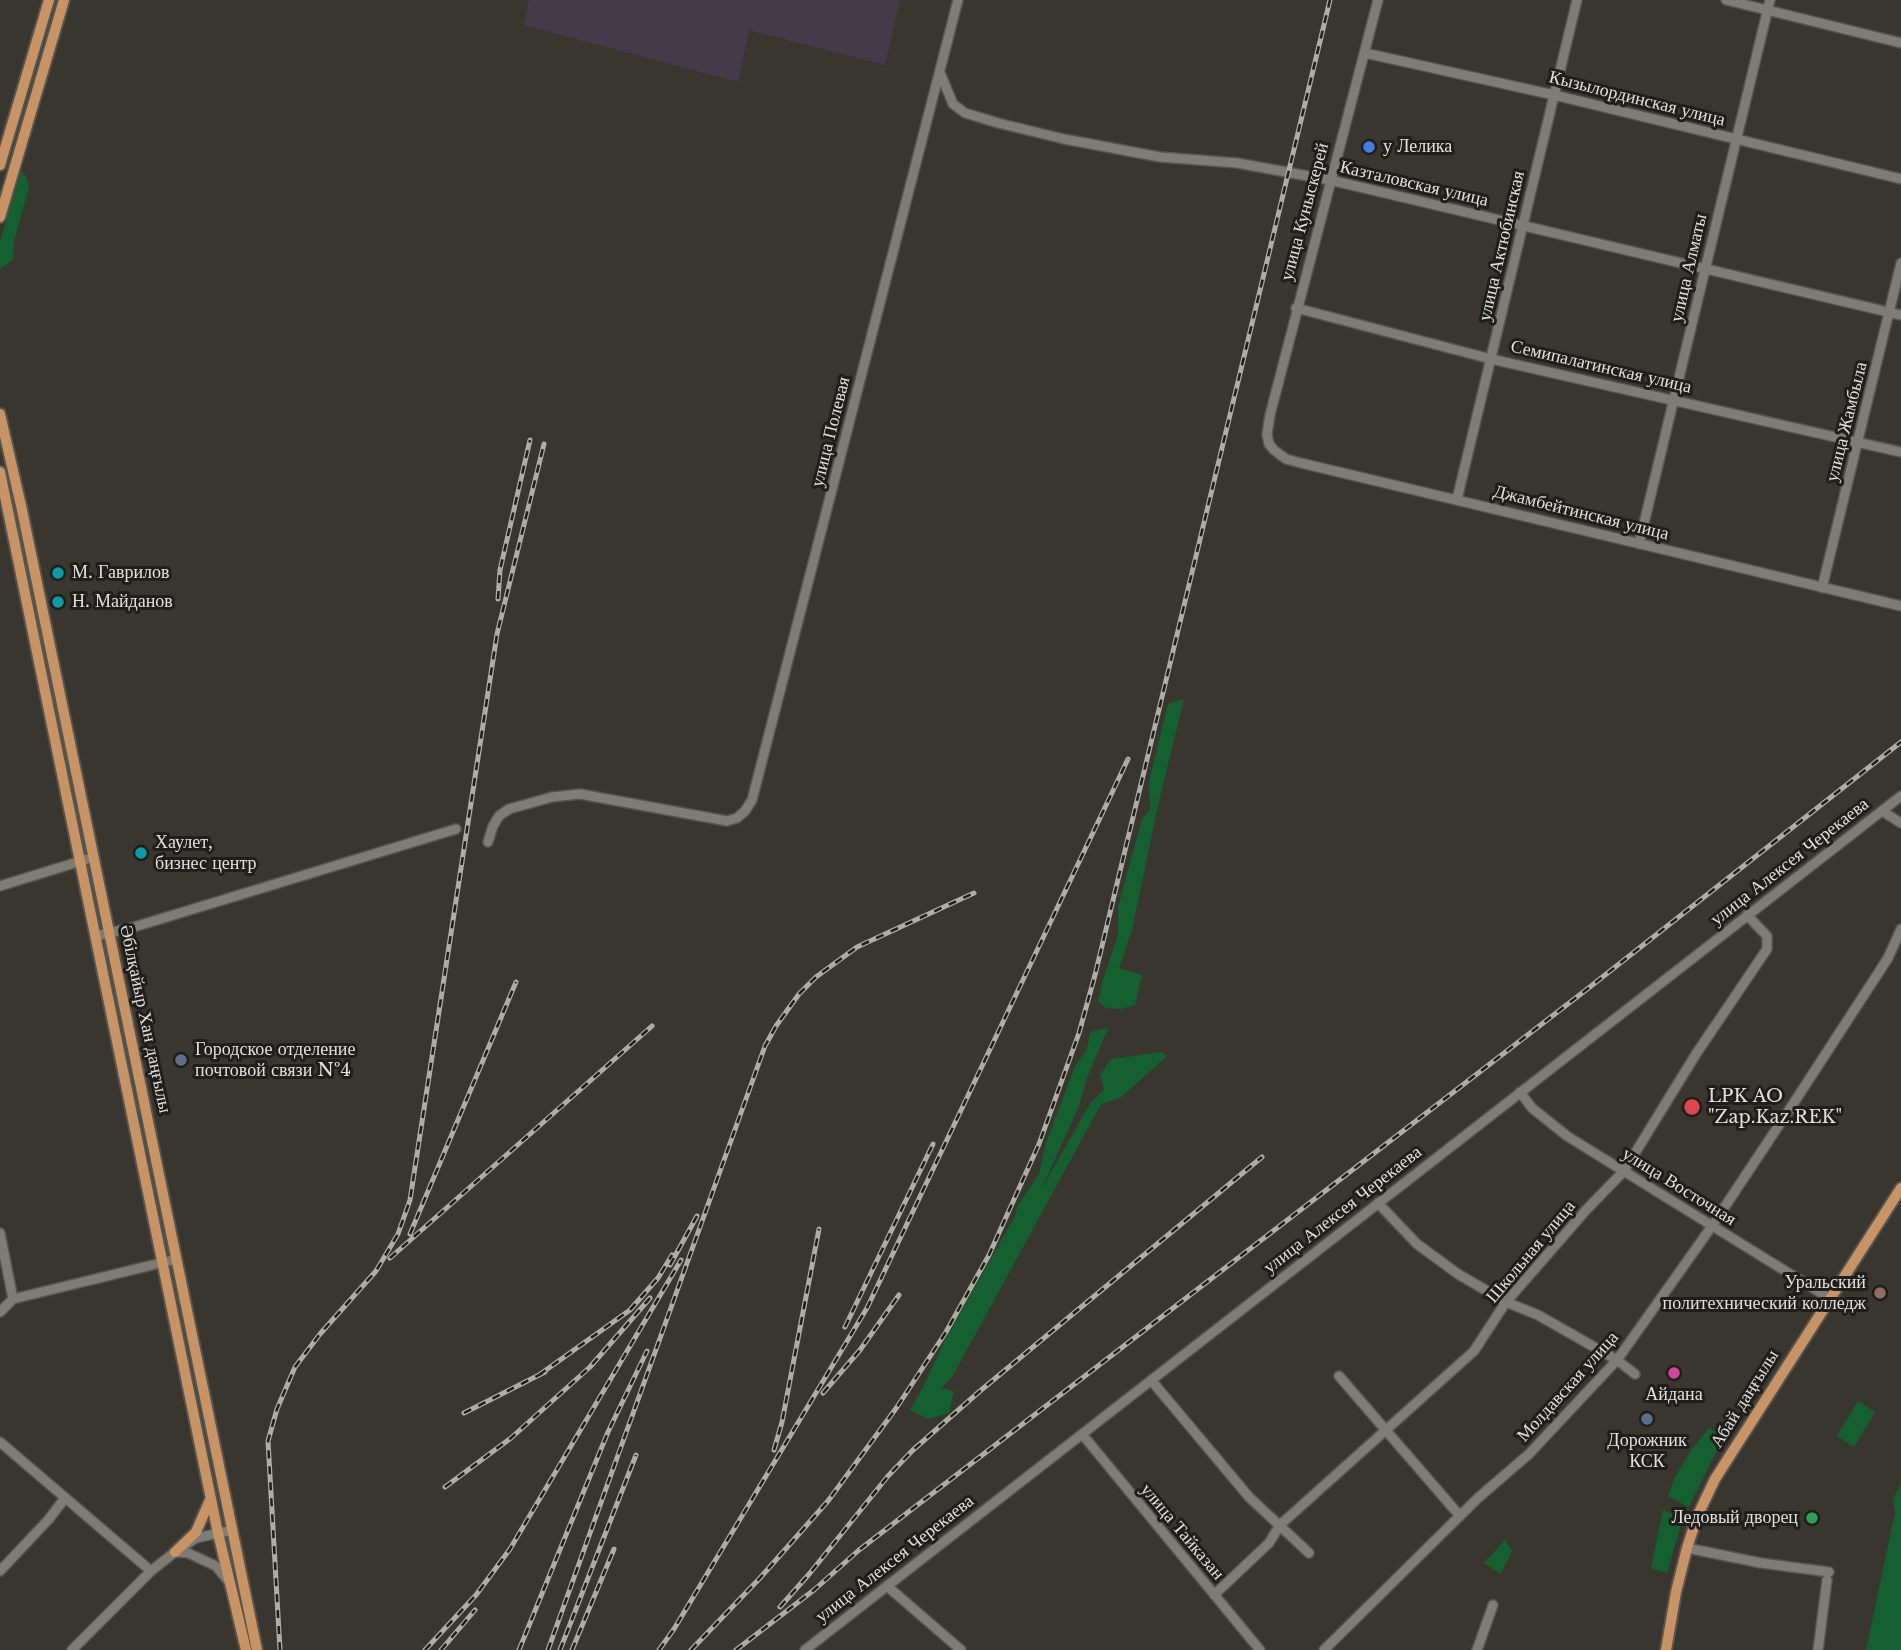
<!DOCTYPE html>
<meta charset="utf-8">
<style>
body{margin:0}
canvas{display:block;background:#393630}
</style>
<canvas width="1901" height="1650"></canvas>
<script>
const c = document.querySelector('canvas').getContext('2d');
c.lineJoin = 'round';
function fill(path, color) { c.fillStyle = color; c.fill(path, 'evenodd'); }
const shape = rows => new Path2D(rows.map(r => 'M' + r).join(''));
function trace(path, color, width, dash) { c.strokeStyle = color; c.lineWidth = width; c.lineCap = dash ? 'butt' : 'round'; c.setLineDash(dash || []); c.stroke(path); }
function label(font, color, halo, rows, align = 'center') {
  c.font = font + ' "Libre Baskerville",serif'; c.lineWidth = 6; c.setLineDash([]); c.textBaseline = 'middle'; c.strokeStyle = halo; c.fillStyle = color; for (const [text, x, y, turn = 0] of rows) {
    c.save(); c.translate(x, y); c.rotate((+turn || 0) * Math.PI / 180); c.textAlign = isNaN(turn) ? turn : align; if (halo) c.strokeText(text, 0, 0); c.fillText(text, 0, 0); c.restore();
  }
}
fill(shape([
 [529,0,900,0,885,65,749,30,738,82,524,25]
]), '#443a4a');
fill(shape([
 [21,171,26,177,29,187,14,241,13,260,0,269,0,242],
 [1184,699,1159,801,1132,930,1119,968,1142,975,1135,1005,1121,1009,1106,1008,1098,1001,1103,980,1118,935,1118,907,1142,819,1150,809,1149,781,1168,704],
 [1108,1028,1087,1078,1079,1106,1041,1190,1091,1102,1104,1090,1100,1075,1111,1059,1162,1052,1167,1056,1120,1098,1101,1104,952,1377,941,1388,954,1391,949,1413,928,1419,910,1410,924,1385,943,1344,1014,1218,1018,1205,1039,1174,1046,1143,1075,1066,1087,1049,1090,1032],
 [1858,1401,1875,1412,1854,1447,1837,1436],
 [1709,1428,1718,1433,1721,1437,1720,1444,1689,1507,1668,1496,1675,1477,1692,1449],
 [1901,1483,1901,1650,1866,1650,1895,1513,1893,1499],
 [1663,1510,1683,1518,1667,1573,1651,1568],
 [1505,1540,1512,1551,1501,1574,1484,1563]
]), '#146031');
const minor = shape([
 [1378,0,1270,415,1267,434,1269,444,1274,450,1286,459,1301,463,1901,606],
 [1726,0,1901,43],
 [1365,53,1554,95,1901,179],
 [941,75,953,104,965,113,998,123,1064,139,1160,157,1237,163,1330,180,1901,315],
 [1296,308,1491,359,1901,452],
 [1457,499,1577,0],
 [1639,544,1770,0],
 [1822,588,1901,263],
 [1882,811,1901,823],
 [488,842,493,826,499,816,509,809,552,797,580,794,727,821,737,818,745,811,752,800,958,0],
 [0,886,94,857],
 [96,936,134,927,456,829],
 [1520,1092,1532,1108,1567,1136,1829,1298],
 [1378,1203,1417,1244,1458,1274,1506,1302,1538,1315,1617,1360,1635,1374],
 [0,1233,13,1299],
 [0,1312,13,1299,177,1259],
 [1339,1376,1460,1516],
 [1151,1380,1249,1497,1309,1553],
 [1082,1434,1260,1650],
 [0,1442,151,1571],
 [1687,1548,1761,1563,1829,1572],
 [175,1552,188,1553,216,1566,229,1582],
 [0,1571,49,1519,65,1498],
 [887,1586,961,1650],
 [1214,1595,1269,1543,1280,1525,1474,1351,1506,1302,1587,1209,1624,1171,1696,1054,1767,949,1767,936,1747,915],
 [72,1650,151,1571,175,1552,196,1538,233,1530],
 [805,1650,1901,796],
 [1324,1650,1478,1498,1529,1454,1617,1360,1712,1226,1797,1098,1888,958,1901,929],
 [1477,1650,1493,1605],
 [1818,1650,1827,1580]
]);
const major = shape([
 [0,165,49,0],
 [0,217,64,0],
 [0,414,22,510,257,1650],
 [0,472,218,1533,246,1650],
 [175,1552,196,1532,210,1500],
 [1666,1650,1676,1592,1687,1548,1697,1517,1715,1479,1901,1188]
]);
trace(minor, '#56544f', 12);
trace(major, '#56544f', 14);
trace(minor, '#7f7c75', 9);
trace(major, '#c99465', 10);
const rail = shape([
 [498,599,500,570,530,440],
 [410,1234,516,982],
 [390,1258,652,1026],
 [670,1265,697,1216],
 [845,1327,933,1144],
 [539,1375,630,1310,658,1278,672,1255],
 [823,1393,860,1350,899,1295],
 [464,1413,545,1372],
 [774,1450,782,1422,819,1229],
 [445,1487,511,1438,590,1367,650,1298],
 [780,1607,810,1573,888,1476,913,1450,980,1391,1262,1157],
 [280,1650,268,1441,277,1409,295,1367,320,1334,376,1271,398,1234,410,1200,497,634,544,444],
 [425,1650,476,1595,510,1549,681,1260],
 [441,1650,475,1610],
 [519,1650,608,1432,647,1351],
 [548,1650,765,1046,776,1026,799,994,816,977,857,947,974,893],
 [560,1650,636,1455],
 [572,1650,614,1549],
 [659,1650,674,1629,867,1308,1128,759],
 [691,1650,760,1578,828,1501,897,1407,946,1332,989,1255,1039,1144,1079,1033,1095,975,1330,0],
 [736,1650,814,1590,859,1550,1586,990,1901,742]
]);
trace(rail, '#aeaca7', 5);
trace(rail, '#1f1e1b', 2.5, [8]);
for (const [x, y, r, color] of [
 [1369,147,7,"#3f7fe0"],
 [58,573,7,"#0f9aa8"],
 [58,602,7,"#0f9aa8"],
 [141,853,7,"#0f9aa8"],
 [181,1060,7,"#5c6f8a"],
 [1692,1107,9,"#e0444e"],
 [1880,1293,7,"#8d6e63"],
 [1674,1373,7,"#d1479c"],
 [1647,1419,7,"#5c6f8a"],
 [1812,1518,7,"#2e9e5b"]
]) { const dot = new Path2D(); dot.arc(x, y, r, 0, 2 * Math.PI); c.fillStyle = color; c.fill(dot); trace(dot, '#1f1e1b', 2.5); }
label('18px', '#e2e0dc', '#1f1e1b', [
 ["Кызылординская улица",1637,99,14],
 ["Казталовская улица",1414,184,13],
 ["улица Куныскерей",1305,212,-75],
 ["улица Актюбинская",1502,246,-77],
 ["улица Алматы",1689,268,-77],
 ["Семипалатинская улица",1601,367,13],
 ["улица Жамбыла",1847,422,-76],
 ["улица Полевая",831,432,-76],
 ["Джамбейтинская улица",1581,513,14],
 ["улица Алексея Черекаева",1790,862,-38],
 ["Әбілқайыр Хан даңғылы",145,1019,78],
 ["улица Восточная",1679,1187,32],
 ["улица Алексея Черекаева",1343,1210,-38],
 ["Школьная улица",1531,1252,-50],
 ["Молдавская улица",1568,1387,-48],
 ["Абай даңғылы",1745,1399,-58],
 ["улица Тайказан",1182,1532,50],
 ["улица Алексея Черекаева",895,1559,-38]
]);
label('18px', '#e2e0dc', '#1f1e1b', [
 ["у Лелика",1383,147],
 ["М. Гаврилов",72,573],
 ["Н. Майданов",72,602],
 ["Хаулет,",155,843],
 ["бизнес центр",155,864],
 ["Городское отделение",195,1050],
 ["почтовой связи №4",195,1071],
 ["LPK AO",1708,1097],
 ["\"Zap.Kaz.REK\"",1708,1118],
 ["Уральский",1866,1283,"right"],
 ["политехнический колледж",1866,1304,"right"],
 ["Айдана",1674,1395,"center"],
 ["Дорожник",1647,1441,"center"],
 ["КСК",1647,1462,"center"],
 ["Ледовый дворец",1798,1518,"right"]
], 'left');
</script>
